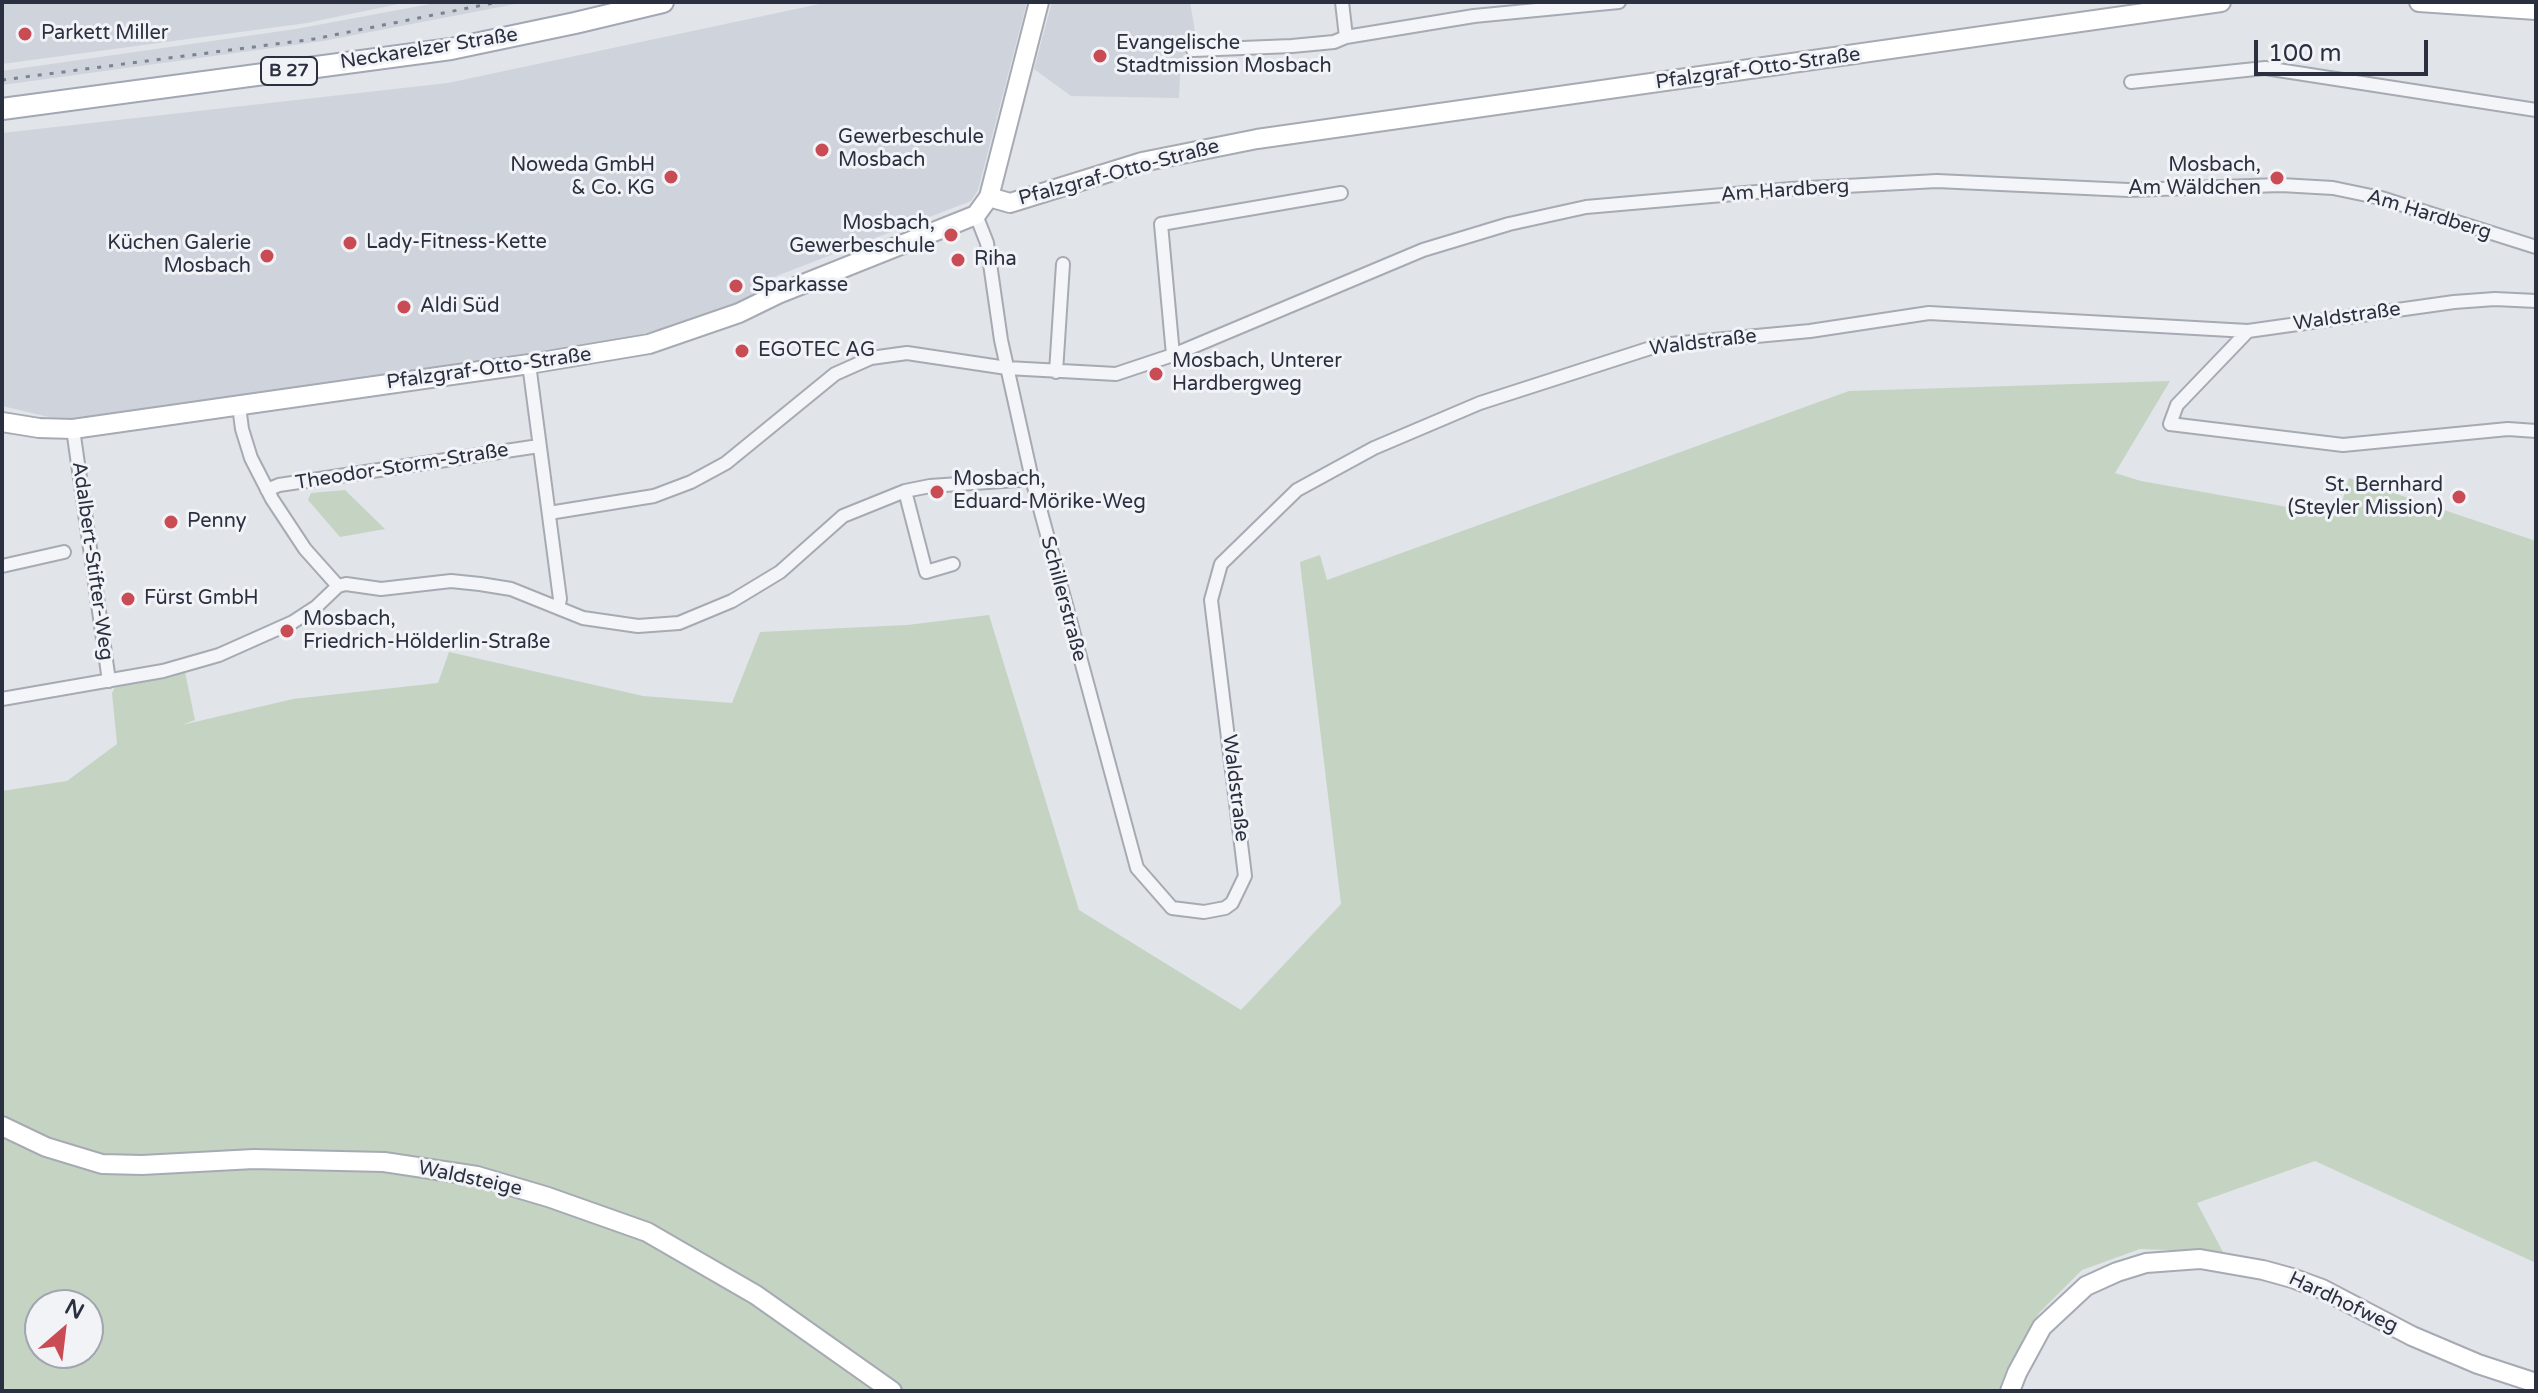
<!DOCTYPE html>
<meta charset="utf-8">
<style>
body{margin:0}
#map{position:relative;width:2538px;height:1393px;overflow:hidden;background:#e1e4e9;font-family:"Varela Round",sans-serif}
canvas{display:block}
.frame{position:absolute;inset:0;border:4px solid #2a3040;pointer-events:none}
.north{position:absolute;left:24px;top:1289px;width:80px;height:80px;box-sizing:border-box;background:#f1f3f7;border:2px solid #a1a5ae;border-radius:50%;rotate:28deg;font-size:22px;font-weight:700;line-height:32px;text-align:center;color:#2a3040}
.north::after{content:'';display:block;margin:auto;width:28px;height:36px;background:#c94c54;clip-path:polygon(50% 0,100% 100%,50% 72%,0 100%)}
.scale{position:absolute;left:2254px;top:40px;width:174px;height:36px;box-sizing:border-box;border:4px solid #2a3040;border-top:0;padding-left:10px;font-size:24px;line-height:28px;white-space:nowrap;color:#2a3040;-webkit-text-stroke:6px #f1f3f7;paint-order:stroke}
</style>
<div id="map">
<canvas width="2538" height="1393"></canvas>
<div class="frame"></div>
<div class="north">N</div>
<div class="scale">100 m</div>
</div>
<script>
const c = document.querySelector('canvas').getContext('2d');
c.lineJoin = 'round';
function fill(path, color) { c.fillStyle = color; c.fill(path, 'evenodd'); }
const shape = rows => new Path2D(rows.map(r => 'M' + r).join(''));
function trace(path, color, width, dash) { c.strokeStyle = color; c.lineWidth = width; c.lineCap = dash ? 'butt' : 'round'; c.setLineDash(dash || []); c.stroke(path); }
function label(font, color, halo, rows, align = 'center') {
  c.font = font + ' "Varela Round",sans-serif'; c.lineWidth = 6; c.setLineDash([]); c.textBaseline = 'middle'; c.strokeStyle = halo; c.fillStyle = color; for (const [text, x, y, turn = 0] of rows) {
    c.save(); c.translate(x, y); c.rotate((+turn || 0) * Math.PI / 180); c.textAlign = isNaN(turn) ? turn : align; if (halo) c.strokeText(text, 0, 0); c.fillText(text, 0, 0); c.restore();
  }
}
fill(shape([
 [2,2,408,2,307,23,2,64],
 [441,2,526,2,323,41,2,85,2,71,296,29],
 [829,2,1027,2,978,190,971,201,774,277,758,297,692,321,630,337,230,398,62,420,2,406,2,133,448,83],
 [1052,2,1190,2,1197,43,1181,58,1179,98,1071,96,1034,69]
]), '#cfd3db');
fill(shape([
 [2170,381,2115,473,2141,481,2338,516,2349,478,2536,541,2536,1263,2315,1161,2197,1203,2223,1252,2140,1249,2082,1270,2039,1313,2006,1371,1998,1391,2,1391,2,791,67,781,117,744,112,693,115,687,185,672,195,720,182,725,293,699,438,683,449,652,643,696,732,703,760,632,907,625,989,615,1079,910,1241,1010,1341,904,1300,562,1320,555,1327,580,1849,391],
 [40,1305,88,1305,88,1353,40,1353],
 [345,490,385,529,340,537,308,500,311,493]
]), '#c5d3c3');
const street = shape([
 [1342,2,1346,37,1474,16,1619,2],
 [1193,50,1292,46,1334,42,1346,37],
 [2131,82,2265,68,2536,110],
 [976,215,987,243,1001,340,1032,479,1137,868,1172,908,1204,912,1225,908,1232,903,1245,876,1211,600,1221,564,1297,490,1374,448,1480,403,1660,345,1810,331,1929,313,2248,331,2454,302,2495,299,2536,301],
 [2248,331,2177,405,2170,424,2343,445,2508,429,2536,431],
 [1173,355,1161,224,1341,193],
 [529,364,560,599,558,608],
 [1056,372,1063,264],
 [239,406,242,429,251,458,272,499,305,549,338,586],
 [73,429,109,681],
 [267,490,279,485,539,446],
 [905,491,926,572,953,564],
 [549,513,654,496,691,482,726,463,835,374,871,358,907,353,1007,368,1116,374,1173,355,1423,250,1509,224,1586,207,1791,189,1937,181,2128,190,2281,185,2333,188,2381,198,2536,247],
 [2,566,64,552],
 [338,586,346,584,381,589,451,581,480,584,511,589,583,618,638,626,679,623,732,601,780,572,843,516,905,491,930,486,1032,479],
 [2,699,163,671,219,655,293,622,316,607,338,586]
]);
const secondary = shape([
 [2419,2,2536,10],
 [989,197,1010,203,1142,162,1257,139,2221,2],
 [2,422,39,428,73,429,529,364,649,344,739,313,778,294,976,215,989,197,1039,2],
 [2,1126,46,1147,102,1164,142,1165,254,1159,384,1162,477,1176,548,1197,647,1232,756,1295,892,1391],
 [2010,1391,2017,1373,2042,1327,2086,1286,2117,1272,2146,1263,2200,1259,2263,1270,2292,1278,2322,1289,2412,1336,2478,1364,2536,1383]
]);
const primary = shape([
 [2,109,451,49,575,23,663,2]
]);
trace(street, '#a6aab3', 16);
trace(secondary, '#a6aab3', 22);
trace(primary, '#a1a7b4', 24);
trace(street, '#f4f5f8', 12);
trace(secondary, '#fff', 18);
trace(primary, '#fff', 20);
trace(shape([
 [2,80,314,39,498,2]
]), '#7b8292', 3, [4, 8]);
for (const [x, y, r, color] of [
 [25,34,8,"#c94c54"],
 [1100,56,8,"#c94c54"],
 [822,150,8,"#c94c54"],
 [671,177,8,"#c94c54"],
 [2277,178,8,"#c94c54"],
 [951,235,8,"#c94c54"],
 [350,243,8,"#c94c54"],
 [267,256,8,"#c94c54"],
 [958,260,8,"#c94c54"],
 [736,286,8,"#c94c54"],
 [404,307,8,"#c94c54"],
 [742,351,8,"#c94c54"],
 [1156,374,8,"#c94c54"],
 [937,492,8,"#c94c54"],
 [2459,497,8,"#c94c54"],
 [171,522,8,"#c94c54"],
 [128,599,8,"#c94c54"],
 [287,631,8,"#c94c54"]
]) { const dot = new Path2D(); dot.arc(x, y, r, 0, 2 * Math.PI); c.fillStyle = color; c.fill(dot); trace(dot, '#f1f3f7', 3); }
for (const [x, y, w] of [
 [289,71,56]
]) { const box = new Path2D(); box.roundRect(x - w / 2, y - 14, w, 28, 6); c.fillStyle = '#f1f3f7'; c.fill(box); trace(box, '#2a3040', 2); }
label('bold 18px', '#2a3040', null, [
 ["B 27",289,71]
]);
label('20px', '#2a3040', '#f1f3f7', [
 ["Parkett Miller",41,34],
 ["Evangelische",1116,44],
 ["Stadtmission Mosbach",1116,67],
 ["Gewerbeschule",838,138],
 ["Mosbach",838,161],
 ["Noweda GmbH",655,166,"right"],
 ["& Co. KG",655,189,"right"],
 ["Mosbach,",2261,166,"right"],
 ["Am Wäldchen",2261,189,"right"],
 ["Mosbach,",935,224,"right"],
 ["Gewerbeschule",935,247,"right"],
 ["Lady-Fitness-Kette",366,243],
 ["Küchen Galerie",251,244,"right"],
 ["Mosbach",251,267,"right"],
 ["Riha",974,260],
 ["Sparkasse",752,286],
 ["Aldi Süd",420,307],
 ["EGOTEC AG",758,351],
 ["Mosbach, Unterer",1172,362],
 ["Hardbergweg",1172,385],
 ["Mosbach,",953,480],
 ["Eduard-Mörike-Weg",953,503],
 ["St. Bernhard",2443,486,"right"],
 ["(Steyler Mission)",2443,509,"right"],
 ["Penny",187,522],
 ["Fürst GmbH",144,599],
 ["Mosbach,",303,620],
 ["Friedrich-Hölderlin-Straße",303,643]
], 'left');
label('20px', '#2a3040', '#f1f3f7', [
 ["Neckarelzer Straße",429,49,-9],
 ["Pfalzgraf-Otto-Straße",1758,69,-8],
 ["Pfalzgraf-Otto-Straße",1119,173,-15],
 ["Am Hardberg",1785,191,-4],
 ["Am Hardberg",2429,215,17],
 ["Waldstraße",2347,317,-8],
 ["Waldstraße",1703,343,-7],
 ["Pfalzgraf-Otto-Straße",489,369,-8],
 ["Theodor-Storm-Straße",402,467,-9],
 ["Adalbert-Stifter-Weg",92,561,82],
 ["Schillerstraße",1063,599,75],
 ["Waldstraße",1235,788,83],
 ["Waldsteige",470,1179,12],
 ["Hardhofweg",2343,1303,25]
]);
</script>
